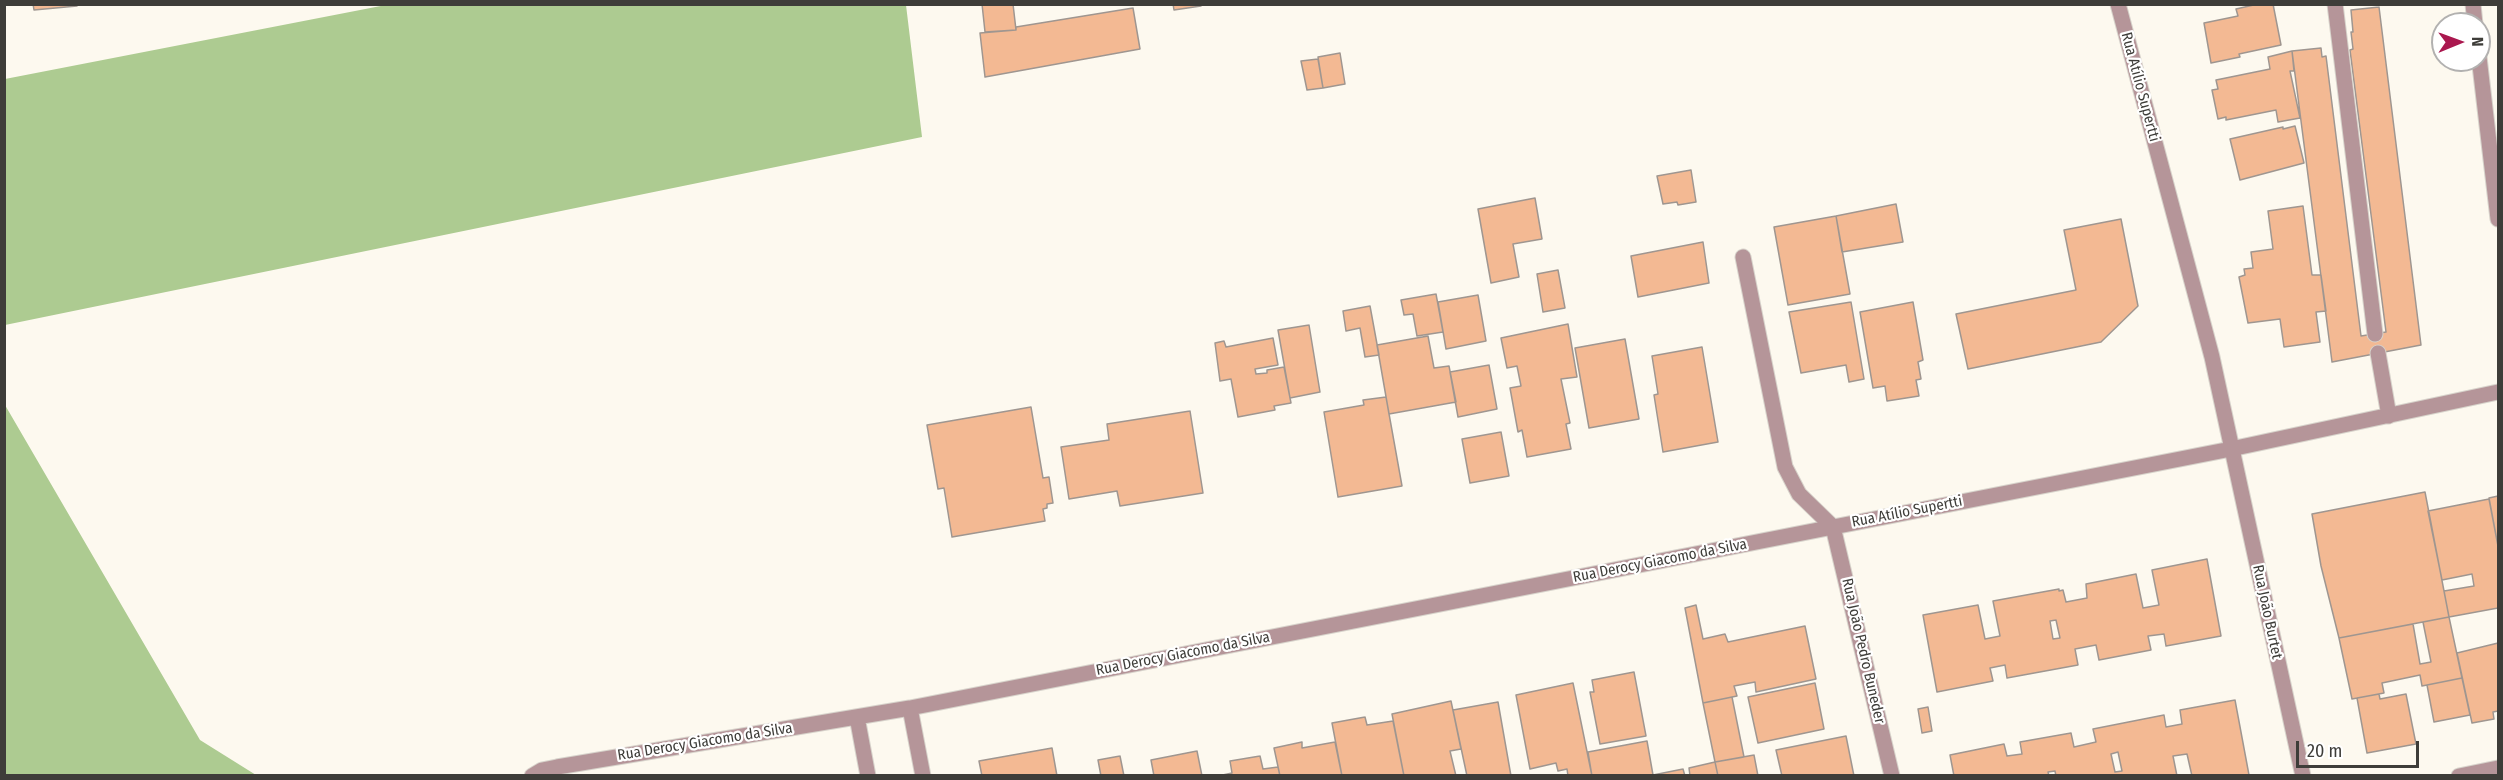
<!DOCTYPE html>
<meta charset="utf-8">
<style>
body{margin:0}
#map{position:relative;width:2503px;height:780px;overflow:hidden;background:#fdf9ef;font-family:"Fira Sans Condensed",sans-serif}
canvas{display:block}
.frame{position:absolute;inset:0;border:6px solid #3e3d39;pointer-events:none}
.north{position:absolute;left:2431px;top:12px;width:60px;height:60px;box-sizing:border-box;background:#fff;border:2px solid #b2b1b0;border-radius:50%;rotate:89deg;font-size:16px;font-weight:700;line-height:24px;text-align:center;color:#3e3d39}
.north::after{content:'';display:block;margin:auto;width:21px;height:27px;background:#aa184f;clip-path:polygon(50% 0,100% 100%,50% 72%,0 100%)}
.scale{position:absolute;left:2296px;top:741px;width:123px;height:27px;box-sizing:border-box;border:3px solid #3e3d39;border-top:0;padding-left:8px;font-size:18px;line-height:21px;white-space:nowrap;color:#3e3d39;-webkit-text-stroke:4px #fff;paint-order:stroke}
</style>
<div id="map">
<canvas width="2503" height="780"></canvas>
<div class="frame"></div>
<div class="north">N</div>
<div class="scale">20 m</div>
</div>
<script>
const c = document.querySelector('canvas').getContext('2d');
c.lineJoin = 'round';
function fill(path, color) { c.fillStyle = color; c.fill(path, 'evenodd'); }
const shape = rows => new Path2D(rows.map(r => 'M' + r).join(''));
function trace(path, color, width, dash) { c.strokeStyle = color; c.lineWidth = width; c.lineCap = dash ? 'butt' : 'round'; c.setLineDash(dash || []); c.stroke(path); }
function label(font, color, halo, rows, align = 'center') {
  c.font = font + ' "Fira Sans Condensed",sans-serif'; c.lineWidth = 4.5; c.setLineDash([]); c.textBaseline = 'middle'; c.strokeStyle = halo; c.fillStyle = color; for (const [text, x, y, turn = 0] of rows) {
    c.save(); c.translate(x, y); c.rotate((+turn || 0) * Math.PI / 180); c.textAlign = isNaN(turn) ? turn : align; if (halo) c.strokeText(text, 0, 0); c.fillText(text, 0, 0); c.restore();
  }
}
fill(shape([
 [391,4,906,5,922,137,5,325,5,79],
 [5,405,200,740,256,775,5,775]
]), '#adcb91');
const building = shape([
 [33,4,77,4,77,6,34,10,33,4],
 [982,4,1013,4,1016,30,985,32,982,4],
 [1173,4,1201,4,1201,6,1174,10,1173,4],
 [2258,4,2273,4,2281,45,2239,54,2240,57,2211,63,2204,23,2238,16,2236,9,2258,4],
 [2379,7,2421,345,2332,362,2292,51,2321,48,2322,57,2326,56,2361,336,2386,332,2350,50,2353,49,2351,32,2353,32,2351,10,2379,7],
 [1133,8,1140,49,985,77,980,33,1016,30,1016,27,1133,8],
 [2292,51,2294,71,2290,71,2300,118,2278,122,2276,110,2226,120,2226,117,2218,119,2212,90,2218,89,2216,80,2270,69,2268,57,2292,51],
 [1340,53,1345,84,1323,88,1318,57,1340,53],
 [1318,59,1323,88,1307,90,1301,61,1318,59],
 [2295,126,2304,163,2240,180,2230,139,2283,127,2283,129,2295,126],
 [1691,170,1696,202,1678,205,1677,202,1663,204,1657,176,1691,170],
 [1535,198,1542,239,1513,244,1519,277,1491,283,1478,209,1535,198],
 [1896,204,1903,242,1842,252,1836,216,1896,204],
 [2303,206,2312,275,2321,275,2326,311,2316,312,2320,342,2284,347,2280,319,2248,323,2239,277,2245,275,2244,269,2253,268,2251,252,2273,249,2268,211,2303,206],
 [1836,216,1850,294,1788,305,1774,227,1836,216],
 [2121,219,2138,306,2101,342,1968,369,1956,314,2076,290,2064,230,2121,219],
 [1703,242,1709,283,1638,297,1631,256,1703,242],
 [1558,270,1565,308,1543,312,1537,274,1558,270],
 [1436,294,1443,332,1417,336,1413,314,1404,315,1401,300,1436,294],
 [1478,295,1486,341,1446,349,1438,302,1478,295],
 [1851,302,1864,379,1849,382,1846,365,1801,373,1789,312,1851,302],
 [1913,302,1923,360,1918,362,1921,379,1916,380,1919,396,1887,401,1885,386,1873,388,1860,312,1913,302],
 [1370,306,1379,355,1365,357,1360,328,1346,331,1343,311,1370,306],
 [1568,324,1577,377,1561,379,1570,423,1566,424,1571,449,1527,457,1522,430,1518,432,1510,388,1521,386,1517,366,1507,368,1501,338,1568,324],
 [1309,325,1320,392,1290,398,1278,330,1309,325],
 [1428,336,1434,368,1449,366,1456,402,1389,414,1377,345,1428,336],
 [1273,338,1278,365,1255,369,1256,374,1267,373,1267,370,1284,367,1291,403,1274,406,1275,410,1238,417,1231,379,1220,381,1215,343,1224,341,1226,347,1273,338],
 [1625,339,1639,419,1589,428,1575,348,1625,339],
 [1702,347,1718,442,1663,452,1654,395,1658,394,1652,356,1702,347],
 [1489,365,1497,409,1458,417,1450,372,1489,365],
 [1386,397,1402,486,1338,497,1324,412,1364,405,1363,400,1386,397],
 [1031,407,1043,478,1049,477,1053,503,1047,504,1047,508,1043,509,1045,521,952,537,944,488,938,489,927,425,1031,407],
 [1190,411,1203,493,1120,506,1117,491,1069,499,1061,447,1109,440,1107,424,1190,411],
 [1501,432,1509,476,1470,483,1462,439,1501,432],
 [2425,492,2449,617,2339,638,2321,566,2312,514,2425,492],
 [2498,496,2498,546,2489,498,2498,496],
 [2489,499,2498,546,2498,608,2449,617,2444,591,2474,586,2472,574,2442,580,2428,511,2489,499],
 [2207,559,2221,636,2166,646,2164,634,2148,636,2151,650,2099,660,2096,645,2075,649,2078,665,2007,678,2005,665,1990,668,1993,681,1937,692,1923,615,1978,605,1985,639,2000,636,1993,601,2059,589,2059,591,2063,590,2066,602,2087,598,2086,584,2136,574,2143,608,2159,605,2152,570,2207,559],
 [2056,620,2060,638,2053,639,2050,621,2056,620],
 [1696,605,1703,639,1725,634,1728,642,1805,626,1816,679,1756,692,1755,682,1734,686,1737,696,1703,703,1685,608,1696,605],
 [2449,617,2462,678,2422,686,2420,675,2382,683,2384,693,2352,699,2339,638,2413,624,2420,664,2431,662,2423,622,2449,617],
 [2498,643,2498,711,2493,712,2494,719,2472,723,2457,653,2498,643],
 [1634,672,1646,736,1600,744,1590,692,1594,692,1592,680,1634,672],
 [2462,678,2470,715,2434,722,2427,685,2462,678],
 [1573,683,1592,776,1568,776,1567,769,1558,771,1556,763,1530,769,1516,695,1573,683],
 [1815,683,1824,729,1758,743,1748,697,1815,683],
 [2379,694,2380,699,2406,694,2416,744,2367,753,2357,698,2379,694],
 [1732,697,1744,757,1715,762,1703,703,1732,697],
 [2235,700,2249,775,2192,776,2187,754,2173,756,2177,776,2056,776,2055,771,2048,772,2049,776,1954,776,1950,755,2004,744,2007,756,2022,754,2020,742,2071,733,2074,747,2096,742,2093,729,2164,715,2166,727,2182,724,2180,710,2235,700],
 [2118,752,2122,771,2115,772,2111,754,2118,752],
 [1451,701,1461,749,1450,751,1456,776,1404,776,1392,714,1451,701],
 [1498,702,1511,776,1467,776,1453,710,1498,702],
 [1928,707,1932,731,1922,733,1918,709,1928,707],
 [1365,717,1367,725,1393,721,1404,776,1342,776,1332,723,1365,717],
 [1846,736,1854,776,1782,776,1776,750,1846,736],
 [1647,741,1653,775,1592,776,1588,752,1647,741],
 [1302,742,1302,748,1335,742,1342,776,1280,776,1274,748,1302,742],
 [1052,748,1057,776,982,776,979,761,1052,748],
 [1197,751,1202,776,1154,776,1151,760,1197,751],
 [1754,755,1758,776,1718,776,1715,762,1754,755],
 [1120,756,1124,776,1101,776,1098,760,1120,756],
 [1260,756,1263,769,1278,767,1280,776,1218,776,1232,773,1230,761,1260,756],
 [1715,762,1718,776,1690,776,1689,768,1715,762],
 [1683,769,1685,776,1653,775,1683,769]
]);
fill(building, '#f3b993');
trace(building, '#9f9690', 1.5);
const minor = shape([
 [2118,4,2212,357,2303,776],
 [2335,4,2375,334],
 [2473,4,2475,24],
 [2479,57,2498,219],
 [1743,257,1785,467,1799,494,1833,527],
 [2378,353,2389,416],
 [1833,527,1892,776],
 [910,708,923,776],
 [857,717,868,776],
 [532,776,542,770,557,767,910,708,2231,449,2498,392],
 [2459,776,2498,768]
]);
trace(minor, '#d7d3cb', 17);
trace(minor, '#b59599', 15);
label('15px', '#3e3d39', '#fff', [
 ["Rua Atílio Supertti",2140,87,75],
 ["Rua Atílio Supertti",1907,512,-11],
 ["Rua Derocy Giacomo da Silva",1660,561,-11],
 ["Rua João Burtet",2267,612,78],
 ["Rua João Pedro Buneder",1863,651,77],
 ["Rua Derocy Giacomo da Silva",1183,654,-11],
 ["Rua Derocy Giacomo da Silva",705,742,-9]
]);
</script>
